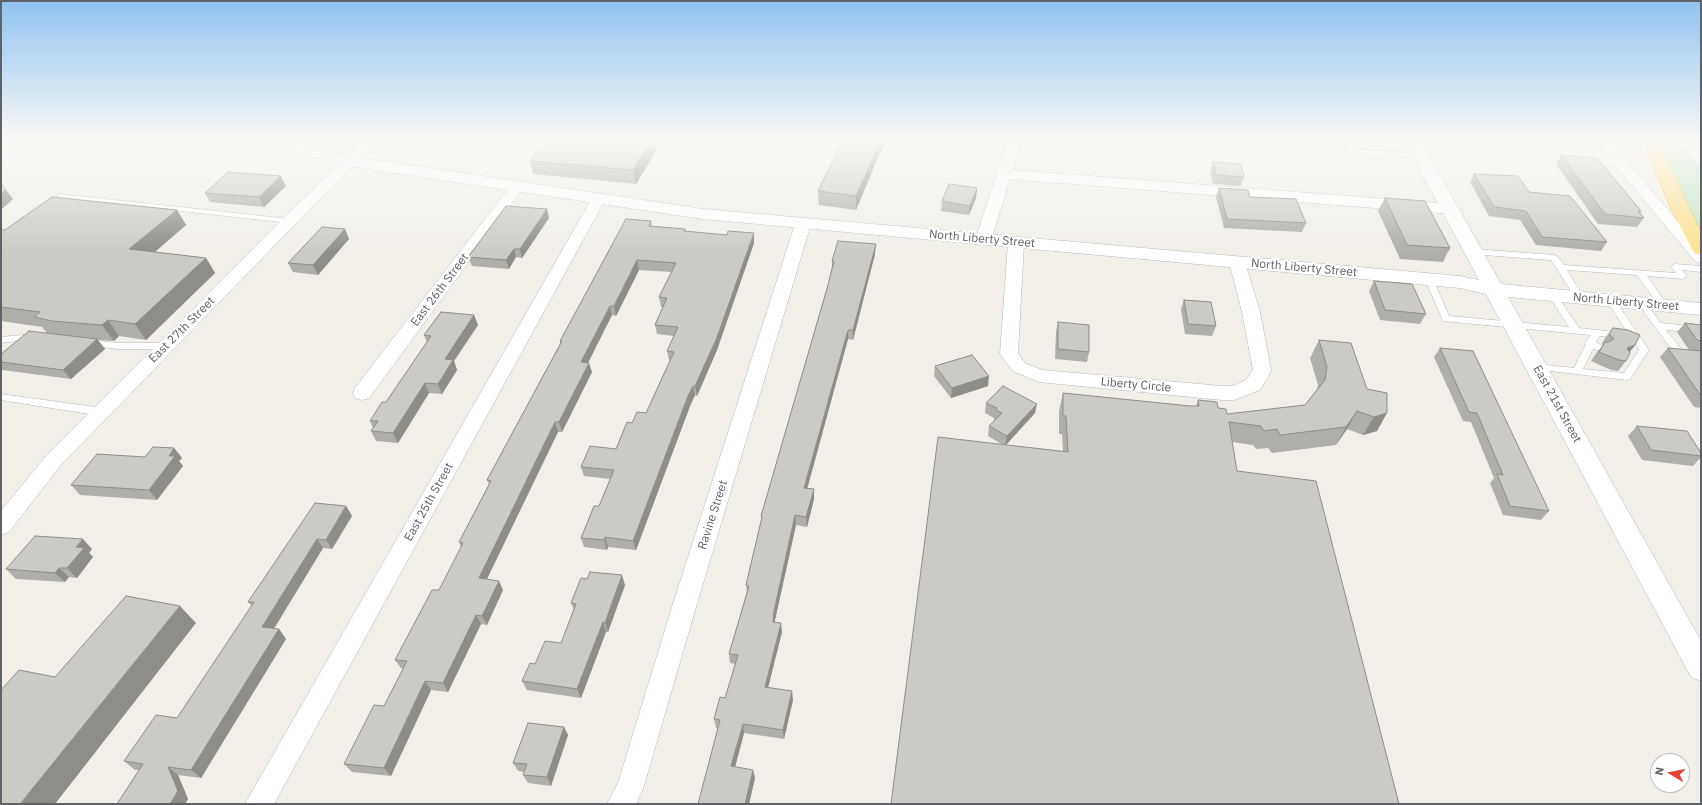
<!DOCTYPE html>
<style>
body{margin:0}
#map{position:relative;width:1702px;height:805px;overflow:hidden;background:#f1efe8;font-family:"IBM Plex Sans",sans-serif}
canvas{display:block}
.frame{position:absolute;inset:0;border:2px solid #5f6368;pointer-events:none}
.north{position:absolute;left:1650px;top:753px;width:40px;height:40px;box-sizing:border-box;background:#fff;border:1px solid #bfc1c3;border-radius:50%;rotate:280deg;font-size:11px;font-weight:700;line-height:16px;text-align:center;color:#5f6368}
.north::after{content:'';display:block;margin:auto;width:14px;height:18px;background:#ea4335;clip-path:polygon(50% 0,100% 100%,50% 72%,0 100%)}
</style>
<div id="map">
<canvas width="1702" height="805"></canvas>
<div class="frame"></div>
<div class="north">N</div>
</div>
<script>
const c = document.querySelector('canvas').getContext('2d');
c.lineJoin = 'round';
function fill(path, color) { c.fillStyle = color; c.fill(path, 'evenodd'); }
const shape = rows => new Path2D(rows.map(r => 'M' + r).join(''));
function trace(path, color, width, dash) { c.strokeStyle = color; c.lineWidth = width; c.lineCap = dash ? 'butt' : 'round'; c.setLineDash(dash || []); c.stroke(path); }
function label(font, color, halo, rows, align = 'center') {
  c.font = font + ' "IBM Plex Sans",sans-serif'; c.lineWidth = 4; c.setLineDash([]); c.textBaseline = 'middle'; c.strokeStyle = halo; c.fillStyle = color; for (const [text, x, y, turn = 0] of rows) {
    c.save(); c.translate(x, y); c.rotate((+turn || 0) * Math.PI / 180); c.textAlign = isNaN(turn) ? turn : align; if (halo) c.strokeText(text, 0, 0); c.fillText(text, 0, 0); c.restore();
  }
}
fill(shape([
 [1658,140,1676,140,1701,166,1701,233]
]), '#c5e8c5');
const lane = shape([
 [1344,140,1352,140,1355,149,1421,154,1425,156,1421,158,1352,153,1348,151,1344,140],
 [59,194,290,219,294,221,290,223,62,198,58,196,59,194],
 [1473,249,1554,255,1557,256,1564,265,1676,273,1671,267,1675,264,1701,266,1701,272,1682,270,1687,276,1683,279,1647,276,1667,305,1663,308,1660,307,1637,275,1567,270,1584,298,1580,301,1577,300,1551,260,1470,254,1469,252,1473,249],
 [1429,276,1433,279,1449,316,1569,327,1549,296,1553,293,1556,294,1579,328,1624,333,1626,335,1624,337,1621,338,1600,336,1596,342,1605,348,1600,351,1593,349,1583,369,1624,373,1639,350,1607,301,1608,299,1614,299,1649,350,1630,379,1627,380,1533,369,1531,367,1533,365,1536,364,1574,368,1586,344,1585,343,1591,335,1443,321,1425,279,1429,276],
 [1642,301,1645,302,1661,323,1701,327,1701,333,1666,330,1682,350,1700,353,1701,363,1698,362,1694,358,1676,355,1638,304,1642,301],
 [33,334,38,337,36,339,1,343,1,337,33,334],
 [88,340,118,343,167,343,172,346,167,349,118,349,85,345,83,343,88,340],
 [1,394,102,408,107,412,102,416,1,400,1,394]
]);
const street = shape([
 [362,140,377,140,60,466,9,532,1,535,1,511,46,456,362,140],
 [1008,140,1022,140,1012,170,1451,204,1456,206,1459,209,1456,212,1451,214,1010,179,991,240,989,243,977,243,975,240,1008,140],
 [1594,140,1608,140,1701,248,1701,263,1695,261,1594,140],
 [517,183,522,184,524,187,369,398,362,400,355,398,353,393,355,388,512,184,517,183],
 [598,196,603,197,605,200,274,804,245,804,591,200,593,197,598,196],
 [803,219,808,221,811,224,696,607,643,789,636,804,607,804,618,783,672,607,795,224,798,221,803,219],
 [1016,238,1022,240,1024,243,1018,353,1025,363,1042,370,1222,386,1232,386,1246,380,1253,370,1242,312,1229,262,1231,259,1237,257,1243,259,1245,262,1260,312,1271,370,1268,377,1260,390,1234,400,1222,400,1039,382,1013,371,1000,354,1008,243,1010,240,1016,238]
]);
const secondary = shape([
 [258,140,285,140,348,156,703,209,1460,276,1479,280,1404,140,1420,140,1501,284,1701,303,1701,315,1508,297,1701,641,1701,681,1691,677,1486,294,1460,288,703,219,348,166,260,143,258,140]
]);
const highway = shape([
 [1643,140,1659,140,1687,204,1701,231,1701,255,1695,253,1692,249,1669,204,1643,140],
 [1687,140,1701,140,1701,151,1695,149,1687,140]
]);
trace(lane, '#b5b8bc', 1);
trace(street, '#b5b8bc', 1);
trace(secondary, '#b6babf', 1);
trace(highway, '#f9ab00', 1);
fill(lane, '#fff');
fill(street, '#fff');
fill(secondary, '#fff');
fill(highway, '#fde293');
fill(shape([
 [843,140,888,140,879,155,856,210,819,205,818,191],
 [656,151,636,184,533,174,530,161],
 [1561,155,1641,211,1640,213,1644,218,1637,227,1598,224,1556,164],
 [1213,162,1244,177,1241,186,1213,184,1210,172],
 [1474,174,1529,192,1607,242,1601,251,1536,245,1520,220,1489,216,1470,182],
 [286,186,264,207,210,202,205,193],
 [977,188,976,198,969,215,941,211,942,201],
 [1219,188,1250,197,1306,223,1302,232,1224,228,1216,197],
 [1385,198,1450,248,1443,262,1400,259,1378,211],
 [177,210,186,225,154,252,206,258,215,273,146,340,119,336,114,341,98,340,105,349,71,379,2,370,1,369,1,354,54,334,47,333,42,327,1,321,1,230,5,230],
 [549,218,522,258,516,257,509,269,472,266,468,257],
 [651,221,652,226,685,229,686,231,754,243,717,350,697,396,695,395,690,406,636,550,608,547,607,550,584,547,581,538,599,506,610,479,584,476,581,467,616,449,632,423,646,413,670,361,669,360,667,351,674,336,657,334,655,325,663,307,661,307,659,297,672,272,639,270,616,316,612,315,588,362,592,372,562,432,558,432,487,579,503,590,487,625,481,624,448,692,431,690,391,776,352,772,344,764,384,706,403,669,401,668,395,660,439,590,461,547,459,542,489,484,487,480,560,344,560,341],
 [345,229,349,239,318,275,293,272,288,263],
 [875,254,853,340,848,339,807,488,814,489,814,499,807,527,796,525,775,620,775,622,782,632,768,687,793,700,784,739,744,733,735,767,755,778,749,804,717,728,716,728,714,719,725,698,735,664,730,663,729,654,747,592,746,585,761,522,761,516,828,285,832,267,832,261],
 [1374,281,1426,314,1420,324,1380,320,1369,291],
 [1184,300,1216,326,1212,336,1185,334,1181,309],
 [474,315,478,325,454,361,457,370,442,394,429,393,398,443,376,441,371,431,373,428,370,421,386,402,427,342,424,335],
 [1058,322,1089,352,1087,362,1055,359,1056,332],
 [1685,323,1701,325,1701,408,1694,407,1660,357,1668,348,1689,350,1677,332],
 [1613,328,1635,345,1630,352,1626,361,1618,371,1611,370,1591,361,1597,352,1603,345,1602,344,1605,338],
 [1319,340,1367,389,1387,393,1377,431,1363,435,1347,429,1336,445,1272,453,1268,448,1256,449,1253,445,1232,442,1237,471,1003,445,988,436,989,426,995,420,994,420,994,418,985,413,986,403,1035,413,1006,445,1063,451,1062,434,1059,434,1059,411,1063,393,1190,406,1196,406,1198,400,1218,408,1227,414,1305,405,1317,389,1318,385,1310,358],
 [1440,348,1549,511,1541,520,1503,515,1490,483,1494,478,1471,422,1463,421,1434,357],
 [935,366,988,386,951,398,934,376],
 [1637,426,1701,453,1701,457,1693,466,1642,460,1628,436],
 [174,448,182,458,179,461,183,466,157,500,80,495,71,485,145,457],
 [346,506,352,516,332,549,323,548,274,629,279,629,286,639,201,778,178,775,188,799,185,804,117,804,139,770,135,770,124,761,177,718,252,606,248,602],
 [92,549,89,553,93,557,77,578,69,577,65,582,16,579,6,569],
 [625,585,608,632,606,632,581,698,527,690,522,681,535,664,561,643,574,610,571,603],
 [564,727,568,735,551,786,528,783,523,775,524,772,518,771,513,763]
]), '#afaea9');
fill(shape([
 [652,140,654,140,656,151,636,184,633,170],
 [881,140,888,140,879,155,856,210,856,196],
 [281,176,286,186,264,207,259,197],
 [977,188,976,198,969,215,970,206],
 [6,190,13,199,1,210,1,194],
 [547,209,549,218,522,258,520,249],
 [177,210,186,225,140,265,129,249],
 [345,229,349,239,318,275,313,265],
 [754,233,754,243,717,350,697,396,695,386],
 [876,244,875,254,853,340,853,330],
 [514,249,516,257,509,269,506,260],
 [206,258,215,273,146,340,135,324],
 [637,260,639,270,616,316,614,306],
 [610,306,612,315,584,371,581,362],
 [474,315,478,325,454,361,457,370,442,394,438,384,445,359],
 [108,320,119,336,114,341,102,325],
 [848,330,848,339,805,497,804,488],
 [97,339,105,349,71,379,63,370],
 [1635,345,1627,355,1627,348],
 [589,363,592,372,562,432,559,422],
 [989,376,988,386,951,398,952,388],
 [425,383,429,393,398,443,393,433],
 [693,386,695,395,690,406,636,550,633,541,688,396],
 [1037,404,1035,413,1005,446,1007,436],
 [1357,411,1347,429,1336,445,1346,427],
 [1387,413,1377,431,1363,435,1374,417],
 [555,422,558,432,483,587,479,578],
 [174,448,182,458,179,461,183,466,157,500,149,490,169,456],
 [814,489,814,499,807,527,806,517],
 [346,506,352,516,332,549,326,540],
 [795,515,796,525,775,620,774,631,773,622,774,611],
 [605,537,608,547,607,550,604,540],
 [83,539,92,549,89,553,93,557,77,578,67,568,76,547],
 [317,539,323,548,269,636,262,627],
 [59,568,69,577,65,582,55,573],
 [622,575,625,585,608,632,605,623],
 [499,581,503,590,487,625,482,616],
 [180,606,196,623,55,804,20,804],
 [476,615,481,624,448,692,443,683],
 [603,622,606,632,581,698,577,689],
 [781,623,782,632,766,696,765,687],
 [279,629,286,639,201,778,191,770],
 [425,681,431,690,391,776,384,768],
 [792,691,793,700,784,739,783,730],
 [743,724,744,733,733,775,731,766],
 [564,727,568,735,551,786,547,777],
 [168,767,178,775,188,799,185,804,170,804],
 [753,770,755,778,749,804,745,804]
]), '#8f8d8a');
const building = shape([
 [546,140,652,140,633,170,530,161,546,140],
 [843,140,881,140,856,196,818,191,843,140],
 [1561,155,1597,158,1641,211,1638,211,1644,218,1605,214,1561,155],
 [1213,162,1241,164,1244,177,1216,175,1213,162],
 [228,172,281,176,259,197,205,193,228,172],
 [1474,174,1518,176,1529,192,1570,196,1607,242,1542,237,1526,211,1494,207,1474,174],
 [1,183,6,190,1,194,1,183],
 [949,184,977,188,970,206,942,201,949,184],
 [1219,188,1248,190,1250,197,1296,199,1306,223,1227,219,1219,188],
 [52,197,177,210,129,249,206,258,135,324,108,320,102,325,52,321,34,317,40,312,1,307,1,230,5,230,52,197],
 [1385,198,1425,201,1450,248,1407,245,1385,198],
 [506,206,547,209,520,249,514,249,506,260,468,257,506,206],
 [626,219,651,221,649,226,685,229,684,231,727,235,728,231,754,233,716,340,695,386,693,386,688,396,633,541,605,537,604,540,581,538,594,506,599,506,614,470,581,467,590,446,616,449,627,422,632,423,637,412,646,413,674,352,667,351,678,327,655,325,667,298,659,297,676,263,637,260,614,306,610,306,581,362,589,363,559,422,555,422,479,578,499,581,482,616,476,615,443,683,425,681,384,768,344,764,374,705,384,706,407,661,395,660,432,590,439,590,463,543,459,542,491,481,487,480,562,341,560,341,573,317,626,219],
 [322,227,345,229,313,265,288,263,322,227],
 [838,241,876,244,853,330,848,330,804,488,814,489,806,517,795,515,774,611,773,622,781,623,765,687,792,691,783,730,743,724,731,766,753,770,745,804,698,804,720,720,714,719,720,697,725,698,738,655,729,654,749,586,746,585,762,517,761,516,828,285,834,261,832,261,838,241],
 [1374,281,1412,284,1426,314,1385,310,1374,281],
 [1184,300,1211,302,1216,326,1188,324,1184,300],
 [441,312,474,315,445,359,453,360,438,384,425,383,393,433,371,431,378,421,370,421,382,402,386,402,431,336,424,335,441,312],
 [1058,322,1089,325,1089,352,1058,349,1058,322],
 [1685,323,1701,325,1701,341,1697,340,1685,323],
 [1613,328,1628,330,1640,335,1635,345,1627,348,1630,353,1626,361,1619,360,1599,352,1605,342,1608,342,1614,339,1609,334,1613,328],
 [29,331,97,339,63,370,1,362,1,354,29,331],
 [1319,340,1351,343,1367,389,1387,393,1387,413,1374,417,1357,411,1346,427,1280,435,1277,429,1264,431,1261,426,1229,422,1237,471,1316,481,1399,804,891,804,938,437,1068,452,1066,416,1063,416,1063,393,1190,406,1199,406,1198,400,1217,402,1218,408,1226,409,1227,414,1305,405,1325,380,1327,367,1319,340],
 [1440,348,1473,351,1549,511,1510,506,1497,474,1503,475,1477,413,1469,412,1440,348],
 [1668,348,1701,351,1701,396,1668,348],
 [972,355,989,376,952,388,935,366,972,355],
 [1003,386,1037,404,1007,436,989,426,1002,413,996,410,997,408,986,403,1003,386],
 [1637,426,1687,431,1701,453,1701,456,1651,450,1637,426],
 [153,447,174,448,169,456,175,456,149,490,71,485,97,454,145,457,153,447],
 [315,503,346,506,326,540,317,539,262,627,279,629,191,770,168,767,178,791,170,804,117,804,143,764,124,761,156,715,177,718,254,602,248,602,315,503],
 [35,536,83,539,76,547,84,548,67,568,59,568,55,573,6,569,35,536],
 [590,572,622,575,605,623,603,622,577,689,522,681,530,663,535,664,545,641,561,643,576,604,571,603,581,578,587,579,590,572],
 [126,596,180,606,20,804,1,804,1,690,19,670,55,677,126,596],
 [528,723,564,727,547,777,523,775,527,764,513,763,528,723]
]);
fill(building, '#cccac5');
trace(building, '#8f8d8a', 1);
const sky = c.createLinearGradient(0, 0, 0, 253);
sky.addColorStop(0, '#8fc3f1');
sky.addColorStop(0.55, '#f9f8f5');
sky.addColorStop(1, '#f9f8f500');
c.fillStyle = sky;
c.fillRect(0, 0, 1702, 253);
label('12px', '#5f6368', '#fff', [
 ["North Liberty Street",982,239,5],
 ["North Liberty Street",1304,268,5],
 ["East 26th Street",440,290,-53],
 ["North Liberty Street",1626,302,5],
 ["East 27th Street",182,330,-45],
 ["Liberty Circle",1136,385,5],
 ["East 21st Street",1557,404,61],
 ["East 25th Street",429,502,-61],
 ["Ravine Street",713,515,-72]
]);
</script>
